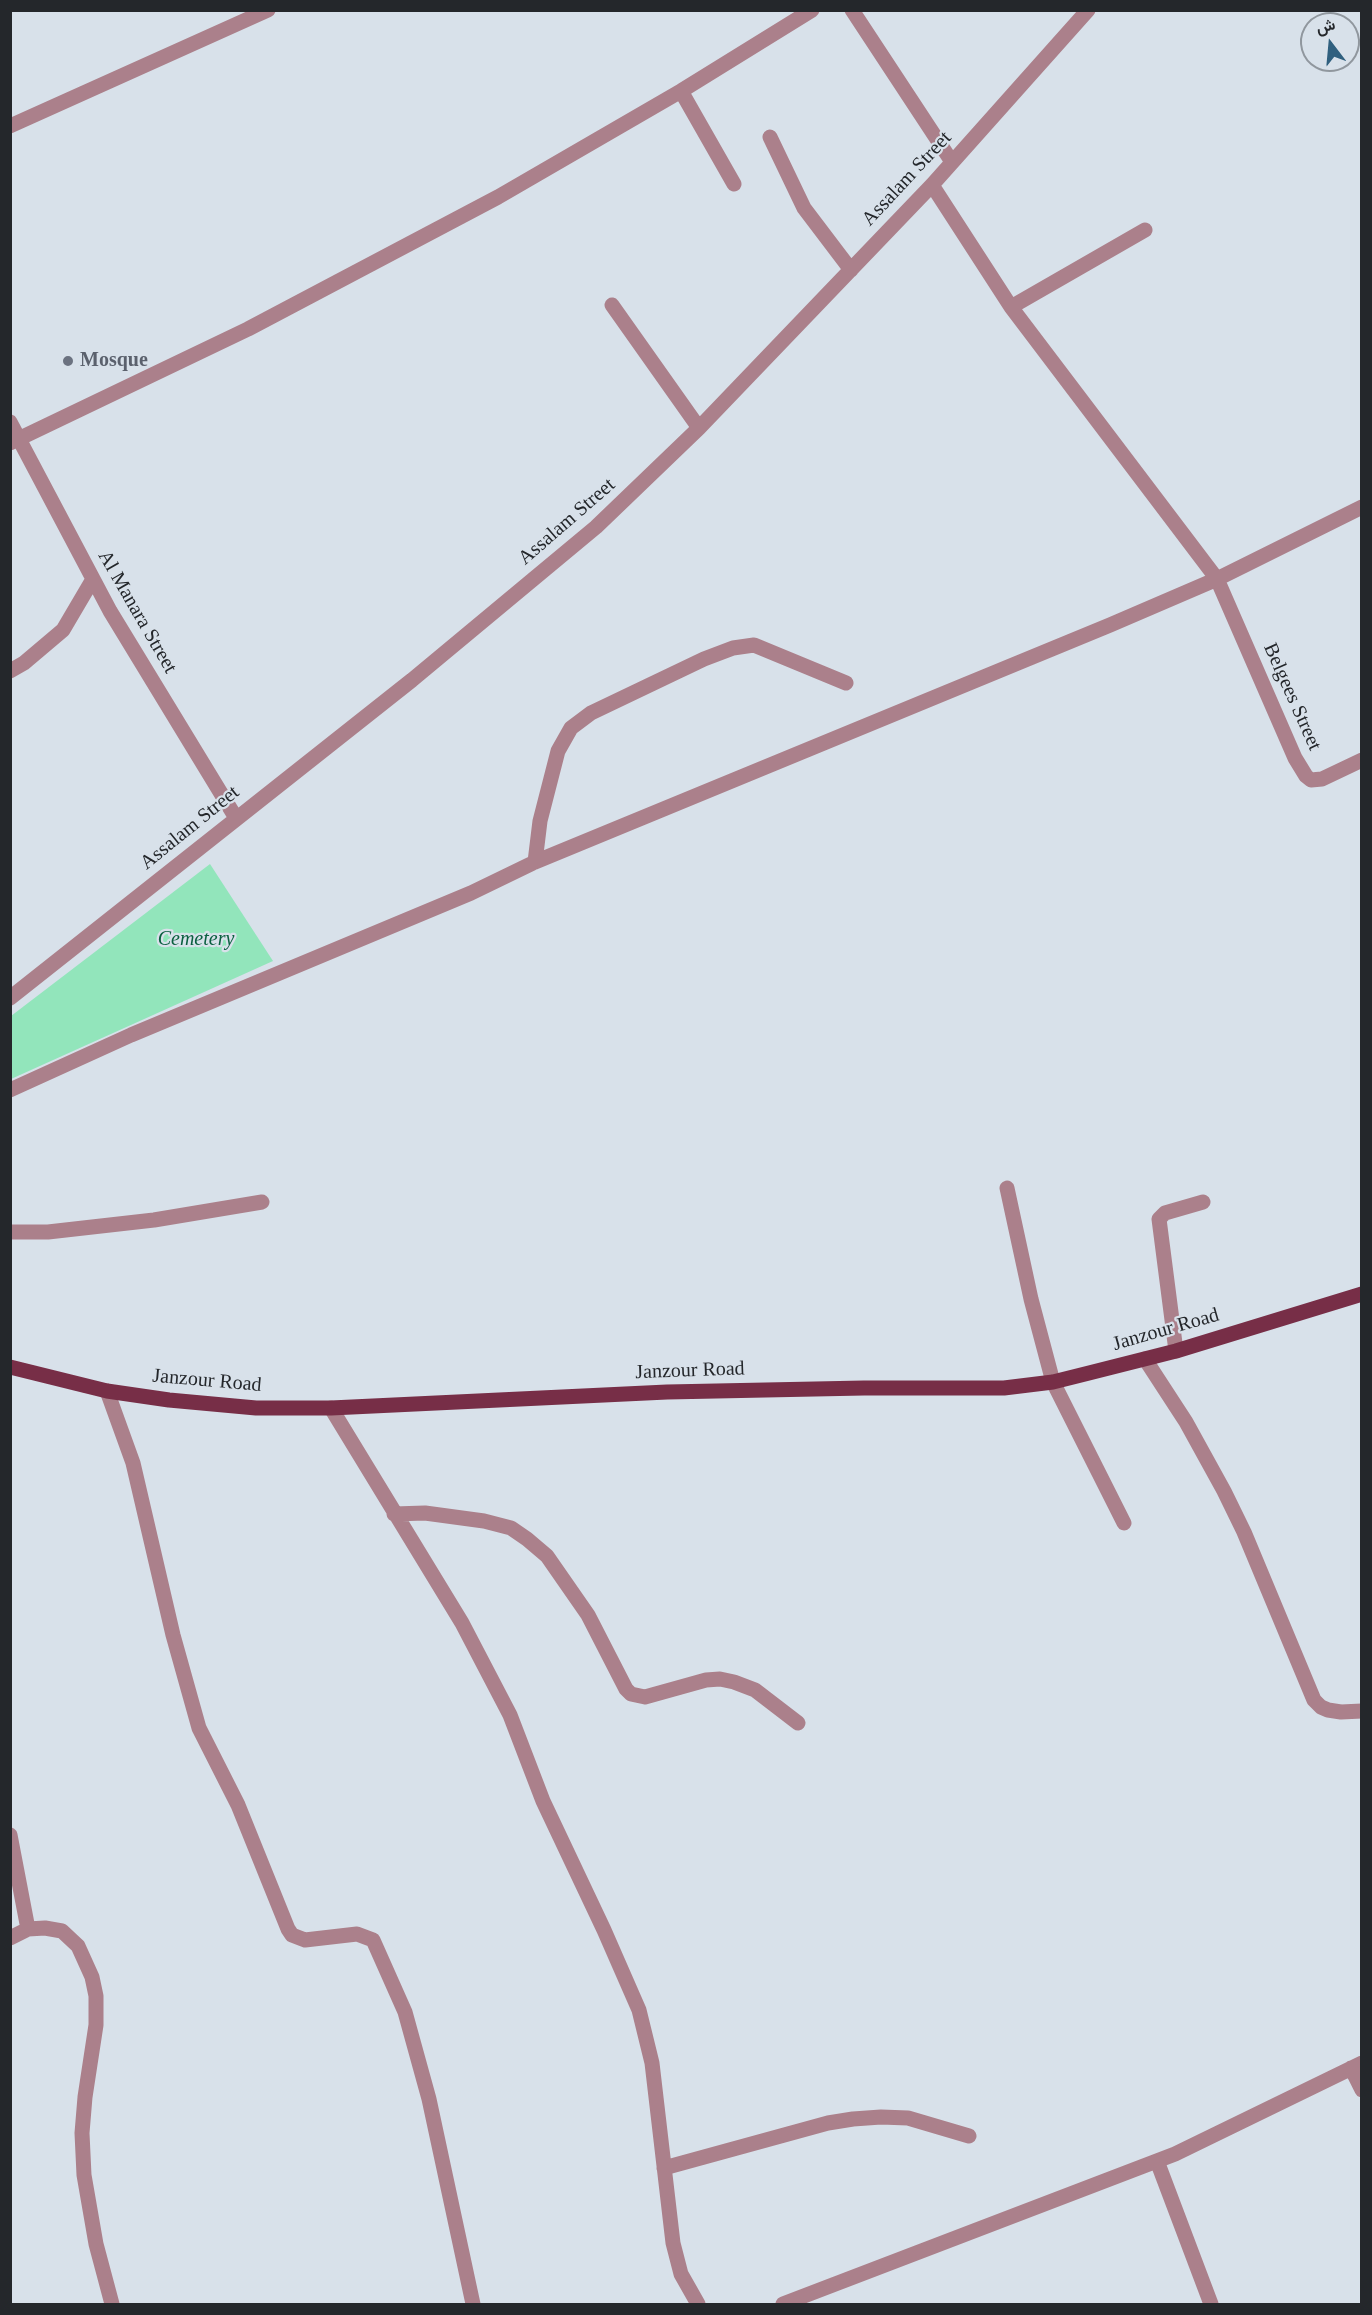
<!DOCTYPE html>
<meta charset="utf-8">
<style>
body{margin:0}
#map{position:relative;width:1372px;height:2315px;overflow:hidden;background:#d8e1ea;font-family:"Times New Roman",Vazirmatn,serif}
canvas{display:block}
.frame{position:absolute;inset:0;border:12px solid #24272b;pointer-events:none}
.north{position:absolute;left:1300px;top:12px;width:60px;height:60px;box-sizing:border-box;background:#d8e1ea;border:2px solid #90979e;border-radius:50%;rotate:344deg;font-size:16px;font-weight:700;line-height:24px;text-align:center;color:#24272b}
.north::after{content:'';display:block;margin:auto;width:21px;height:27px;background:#30607f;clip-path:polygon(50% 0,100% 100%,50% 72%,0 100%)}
</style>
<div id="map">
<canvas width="1372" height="2315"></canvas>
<div class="frame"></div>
<div class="north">ش</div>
</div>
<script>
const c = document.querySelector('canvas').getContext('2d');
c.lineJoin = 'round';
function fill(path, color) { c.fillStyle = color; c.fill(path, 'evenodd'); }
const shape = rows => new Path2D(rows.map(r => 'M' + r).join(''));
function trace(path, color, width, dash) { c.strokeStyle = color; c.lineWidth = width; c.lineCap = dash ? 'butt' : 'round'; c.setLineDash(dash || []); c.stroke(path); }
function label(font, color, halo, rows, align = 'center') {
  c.font = font + ' "Times New Roman",serif'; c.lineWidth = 4.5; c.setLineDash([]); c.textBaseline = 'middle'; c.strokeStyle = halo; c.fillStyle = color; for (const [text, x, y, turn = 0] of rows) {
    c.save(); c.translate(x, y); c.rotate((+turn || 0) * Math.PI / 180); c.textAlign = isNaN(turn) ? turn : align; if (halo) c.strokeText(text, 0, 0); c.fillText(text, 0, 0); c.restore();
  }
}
fill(shape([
 [210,864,273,961,11,1079,11,1016]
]), '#92e5bb');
trace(shape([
 [852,10,952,162],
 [681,91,734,184],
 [10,126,268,10],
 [770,137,804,208,851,270],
 [932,185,1011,307,1217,579,1295,758,1306,776,1311,780,1322,779,1362,760],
 [612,305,699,428],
 [1011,307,1145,230],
 [10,422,110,611,236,818],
 [10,443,248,329,498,197,681,91,812,10],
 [10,671,24,663,63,630,93,579],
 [535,862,540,821,558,751,571,728,591,713,704,659,733,648,754,645,846,683],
 [10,998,412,680,596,527,699,428,932,185,1088,10],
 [10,1090,131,1035,471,893,535,862,1110,625,1217,579,1362,507],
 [1007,1188,1031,1299,1053,1382,1124,1523],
 [10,1232,48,1232,154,1220,262,1202],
 [1176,1351,1159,1219,1165,1213,1203,1202],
 [1145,1359,1186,1422,1224,1491,1244,1532,1314,1700,1321,1707,1328,1710,1341,1712,1362,1711],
 [107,1391,133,1463,173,1635,199,1728,238,1805,288,1929,292,1935,305,1940,357,1934,373,1940,405,2012,429,2099,473,2304],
 [331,1408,462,1623,510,1715,543,1801,604,1930,639,2010,652,2063,673,2243,681,2274,698,2304],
 [394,1514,425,1513,484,1521,511,1528,527,1539,547,1556,588,1615,626,1689,631,1694,645,1697,706,1680,720,1679,734,1682,755,1690,798,1723],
 [10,1835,28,1929],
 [10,1938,28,1929,45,1928,62,1931,78,1946,92,1977,96,1996,96,2025,85,2097,82,2133,84,2175,96,2244,112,2304],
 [1351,2068,1362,2090],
 [1157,2161,1211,2304],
 [664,2168,828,2123,853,2119,881,2117,908,2118,969,2136],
 [783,2304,1175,2154,1362,2063]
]), '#ab808b', 15);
trace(shape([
 [10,1367,107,1391,169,1400,256,1408,331,1408,667,1392,864,1388,1004,1388,1053,1382,1089,1373,1176,1351,1362,1294]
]), '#772e47', 15);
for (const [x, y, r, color] of [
 [68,361,6,"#6b7280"]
]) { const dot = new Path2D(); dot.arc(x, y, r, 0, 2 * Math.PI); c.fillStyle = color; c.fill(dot); trace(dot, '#d8e1ea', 2); }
label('20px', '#24272b', '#d8e1ea', [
 ["Assalam Street",907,179,-47],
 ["Assalam Street",567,522,-41],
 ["Al Manara Street",137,612,60],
 ["Belgees Street",1292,697,66],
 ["Assalam Street",190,828,-39],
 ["Janzour Road",1166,1330,-16],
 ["Janzour Road",690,1371,-2],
 ["Janzour Road",207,1381,5]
]);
label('bold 20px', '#5b616d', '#d8e1ea', [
 ["Mosque",80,361]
], 'left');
label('italic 20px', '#0a5f3f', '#d8e1ea', [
 ["Cemetery",196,940]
]);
</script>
